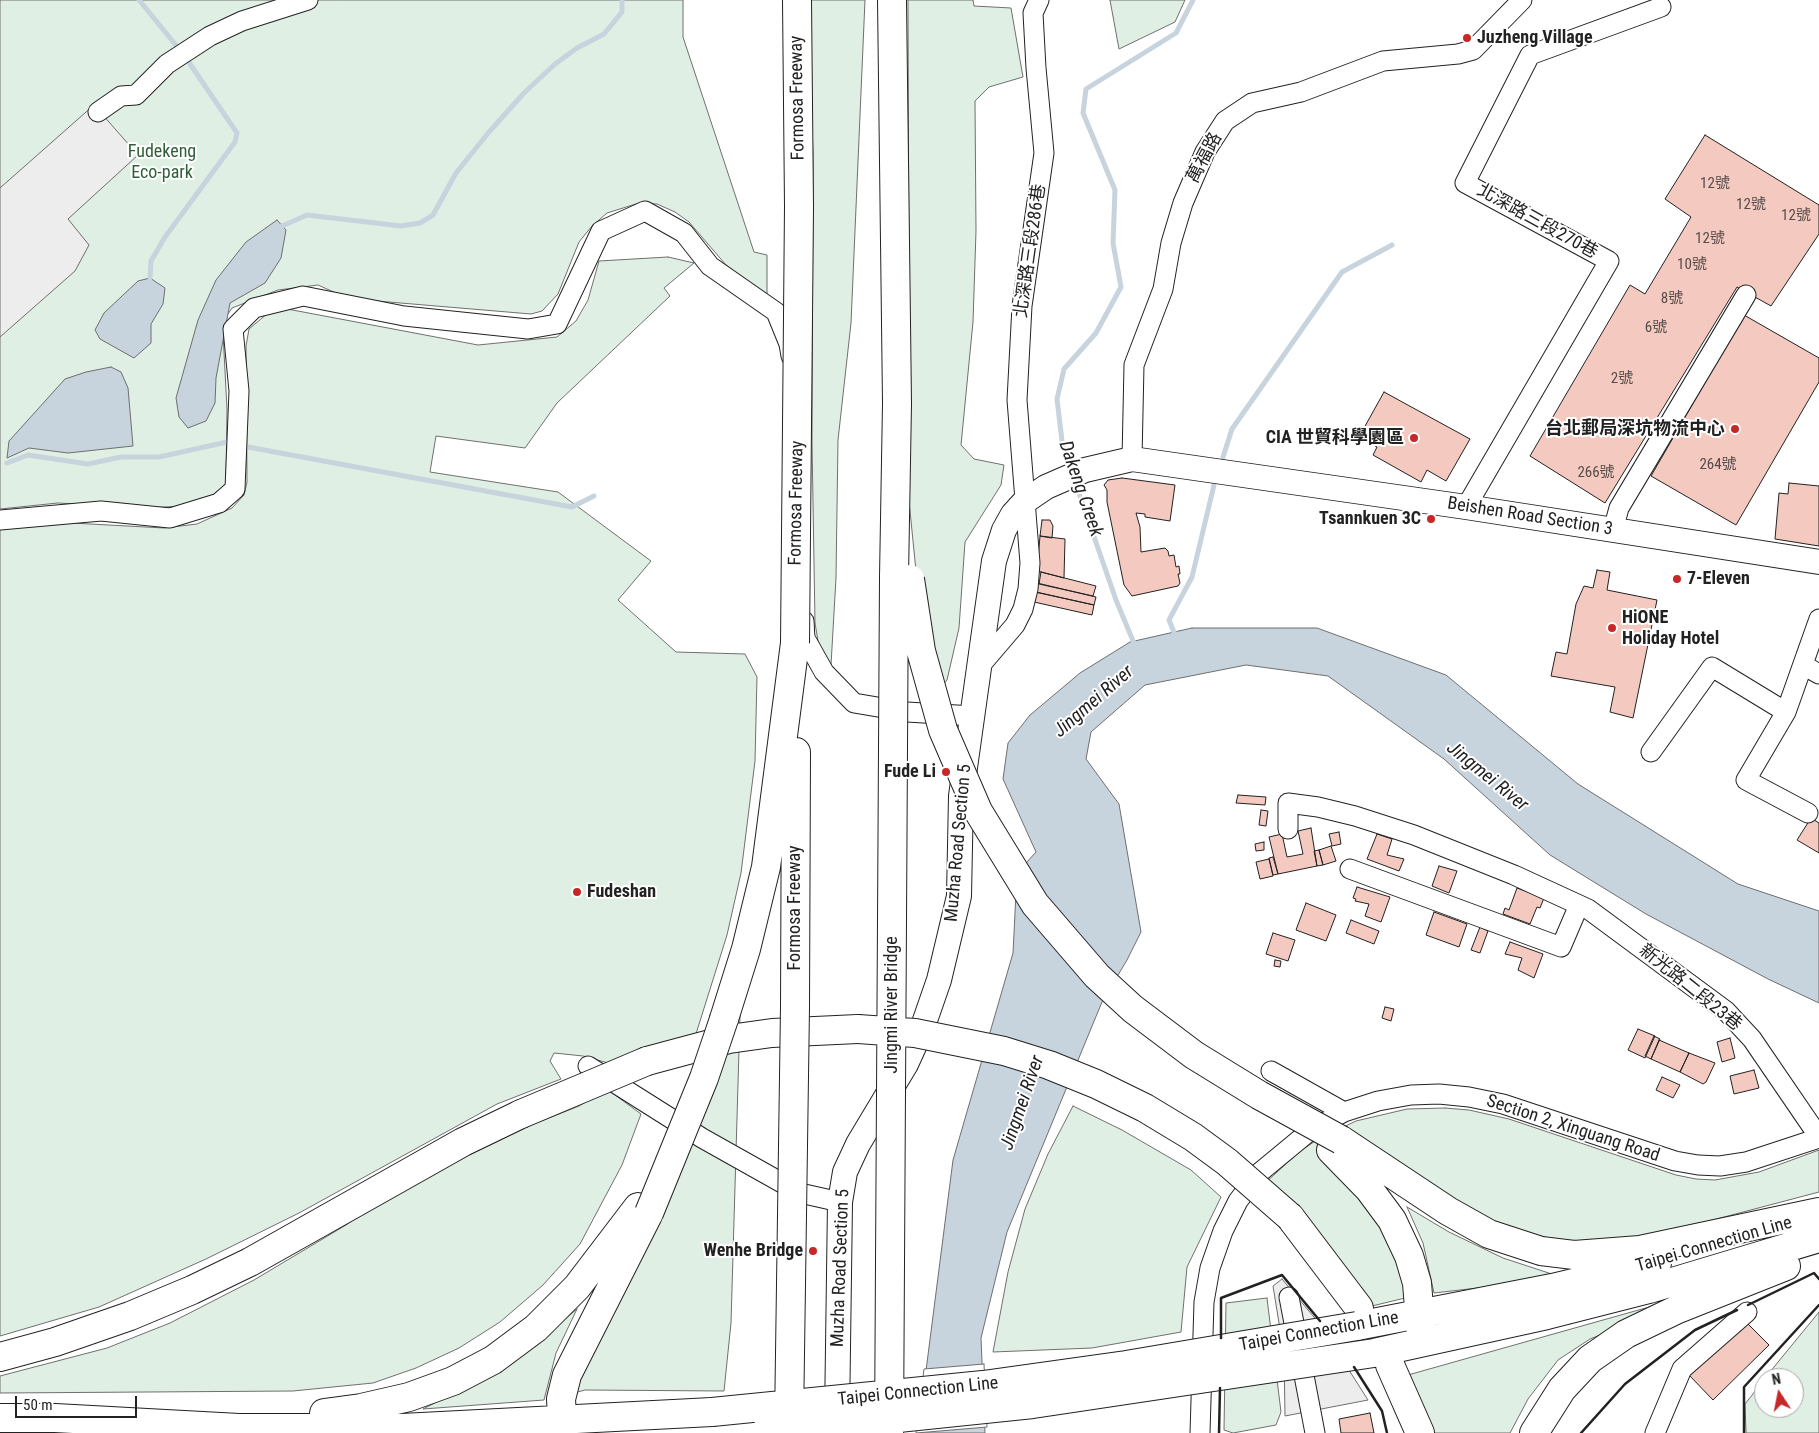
<!DOCTYPE html>
<meta charset="utf-8">
<style>
body{margin:0}
#map{position:relative;width:1819px;height:1433px;overflow:hidden;background:#fff;font-family:"Roboto Condensed",sans-serif}
canvas{display:block}
.north{position:absolute;left:1754px;top:1368px;width:50px;height:50px;box-sizing:border-box;background:#fff;border:1px solid #a7a7a7;border-radius:50%;rotate:349deg;font-size:14px;font-weight:700;line-height:20px;text-align:center;color:#222}
.north::after{content:'';display:block;margin:auto;width:18px;height:22px;background:#c62828;clip-path:polygon(50% 0,100% 100%,50% 72%,0 100%)}
.scale{position:absolute;left:15px;top:1396px;width:122px;height:22px;box-sizing:border-box;border:2px solid #222;border-top:0;padding-left:6px;font-size:15px;line-height:18px;white-space:nowrap;color:#222;-webkit-text-stroke:4px #fff;paint-order:stroke}
</style>
<div id="map">
<canvas width="1819" height="1433"></canvas>
<div class="north">N</div>
<div class="scale">50 m</div>
</div>
<script>
const c = document.querySelector('canvas').getContext('2d');
c.lineJoin = 'round';
function fill(path, color) { c.fillStyle = color; c.fill(path, 'evenodd'); }
const shape = rows => new Path2D(rows.map(r => 'M' + r).join(''));
function trace(path, color, width, dash) { c.strokeStyle = color; c.lineWidth = width; c.lineCap = dash ? 'butt' : 'round'; c.setLineDash(dash || []); c.stroke(path); }
function label(font, color, halo, rows, align = 'center') {
  c.font = font + ' "Roboto Condensed","Noto Sans TC",sans-serif'; c.lineWidth = 4; c.setLineDash([]); c.textBaseline = 'middle'; c.strokeStyle = halo; c.fillStyle = color; for (const [text, x, y, turn = 0] of rows) {
    c.save(); c.translate(x, y); c.rotate((+turn || 0) * Math.PI / 180); c.textAlign = isNaN(turn) ? turn : align; if (halo) c.strokeText(text, 0, 0); c.fillText(text, 0, 0); c.restore();
  }
}
const green = shape([
 [0,0,683,0,683,37,754,252,767,255,767,296,726,265,689,222,675,212,657,204,639,203,607,213,592,226,579,242,558,294,542,311,531,314,365,300,338,294,318,285,278,290,232,308,226,317,223,333,227,409,226,484,211,497,181,506,148,508,58,503,0,509,0,0],
 [808,0,865,0,851,323,838,440,836,578,831,665,819,647,815,623,812,443,813,156,808,0],
 [908,0,973,0,974,6,1011,8,1023,77,989,87,975,101,976,231,973,322,961,445,974,459,1004,465,1001,485,965,542,959,628,947,680,940,689,918,591,909,501,906,388,909,300,908,0],
 [1110,0,1185,0,1175,22,1119,49,1110,0],
 [668,257,694,263,664,288,670,296,557,403,525,448,436,436,430,472,558,492,651,561,618,600,676,652,745,654,757,677,755,761,741,873,727,935,695,1037,612,1064,583,1056,554,1053,550,1061,561,1079,497,1104,299,1213,206,1259,99,1307,0,1336,0,529,72,523,164,528,197,524,232,508,244,495,247,482,246,346,249,329,268,313,282,308,478,345,557,337,576,321,588,300,599,261,668,257],
 [740,1016,731,1323,724,1391,585,1390,574,1393,720,1071,740,1016],
 [607,1089,641,1114,622,1165,580,1244,543,1285,500,1322,459,1348,416,1368,373,1383,293,1391,0,1393,0,1376,107,1348,170,1323,254,1280,346,1225,395,1191,529,1126,579,1106,607,1089],
 [1073,1106,1122,1130,1191,1170,1221,1197,1187,1267,1181,1332,1092,1348,993,1352,1008,1272,1025,1209,1048,1154,1073,1106],
 [1445,1108,1469,1110,1509,1119,1676,1175,1696,1179,1715,1180,1759,1172,1819,1150,1819,1192,1633,1241,1561,1241,1504,1227,1475,1214,1349,1132,1376,1216,1407,1282,1405,1298,1372,1306,1264,1184,1300,1151,1320,1138,1356,1121,1407,1109,1445,1108],
 [1407,1207,1449,1232,1503,1258,1564,1278,1434,1293,1423,1243,1407,1207],
 [1267,1298,1281,1412,1276,1425,1233,1433,1224,1430,1226,1303,1267,1298],
 [1674,1300,1637,1320,1590,1339,1558,1360,1528,1399,1510,1433,1432,1433,1408,1375,1674,1300],
 [577,1309,556,1353,544,1400,423,1409,479,1380,529,1349,577,1309],
 [1819,1312,1819,1433,1746,1433,1745,1404,1764,1380,1764,1408,1794,1408,1794,1378,1765,1378,1819,1312]
]);
fill(green, '#e0efe3');
trace(green, '#6f6f6f', 1);
const parking = shape([
 [94,105,138,155,68,219,89,245,75,271,0,337,0,188,94,105],
 [1282,1279,1319,1323,1368,1400,1285,1416,1284,1354,1273,1286,1282,1279]
]);
fill(parking, '#ededed');
trace(parking, '#6f6f6f', 1);
const water = shape([
 [277,220,286,230,281,258,265,283,230,303,216,378,215,403,206,421,188,428,179,417,176,398,198,320,216,280,246,242,277,220],
 [150,278,165,288,163,304,151,324,151,343,134,358,100,339,95,330,104,313,138,281,150,278],
 [111,367,121,372,128,388,133,446,68,453,29,448,7,458,9,441,65,379,86,372,111,367],
 [1192,628,1317,628,1446,675,1578,784,1738,884,1819,911,1819,1003,1768,979,1646,914,1550,855,1444,759,1328,676,1246,665,1145,685,1091,732,1086,759,1119,804,1141,932,1127,960,1102,1002,1007,1232,981,1338,985,1433,918,1433,953,1160,1013,953,1017,873,1036,852,1003,779,1008,743,1030,715,1080,673,1130,642,1192,628]
]);
fill(water, '#c7d3dd');
trace(water, '#6f6f6f', 1);
const pier = shape([
 [984,1364,987,1427,916,1433,924,1369,984,1364]
]);
fill(pier, '#fff');
trace(pier, '#6f6f6f', 1);
trace(shape([
 [139,0,179,49],
 [282,226,307,215,401,226,420,223,433,215,456,173,489,132,524,93,555,64,577,48,604,34,622,12,622,0],
 [150,278,151,261,165,237,235,142,237,133,190,64],
 [248,447,572,507,594,496],
 [1223,457,1232,429,1342,272,1392,245],
 [7,463,28,455,88,464,121,457,159,457,227,442],
 [1071,469,1062,441,1057,399,1064,369,1096,333,1121,287,1113,243,1115,190,1083,113,1086,89,1176,33,1193,0],
 [1075,482,1116,600,1136,648],
 [1176,637,1169,620,1192,577,1214,485]
]), '#c7d3dd', 5);
const building = shape([
 [1705,135,1819,205,1819,234,1771,306,1737,287,1605,503,1530,456,1630,285,1645,294,1691,217,1665,199,1705,135],
 [1744,315,1819,358,1819,382,1736,525,1651,476,1744,315],
 [1384,392,1470,439,1446,481,1427,470,1421,482,1373,455,1377,447,1359,437,1384,392],
 [1122,478,1175,485,1170,521,1145,517,1145,514,1136,513,1140,527,1141,552,1165,548,1168,551,1169,556,1174,555,1176,567,1179,566,1180,574,1178,574,1180,583,1178,586,1132,596,1124,585,1107,502,1107,490,1104,485,1108,480,1122,478],
 [1789,483,1819,486,1819,546,1775,539,1779,493,1788,494,1789,483],
 [1042,520,1050,520,1053,526,1052,538,1040,536,1042,520],
 [1040,536,1065,539,1064,578,1037,571,1040,536],
 [1597,570,1610,572,1607,590,1657,600,1633,718,1610,712,1615,687,1551,676,1556,652,1567,654,1576,604,1584,586,1593,588,1597,570],
 [1041,572,1096,586,1093,596,1039,584,1041,572],
 [1037,583,1096,597,1094,605,1035,592,1037,583],
 [1036,592,1094,605,1092,615,1034,602,1036,592],
 [1238,795,1266,797,1265,805,1236,803,1238,795],
 [1261,810,1268,811,1266,826,1259,825,1261,810],
 [1811,818,1819,823,1819,853,1797,840,1811,818],
 [1311,828,1317,866,1278,874,1269,837,1282,834,1287,857,1303,854,1298,831,1311,828],
 [1339,832,1341,844,1332,846,1329,834,1339,832],
 [1377,834,1392,839,1387,855,1404,859,1399,871,1367,859,1377,834],
 [1264,842,1264,850,1256,851,1255,844,1264,842],
 [1331,846,1336,861,1323,865,1319,850,1331,846],
 [1319,850,1323,865,1317,866,1314,851,1319,850],
 [1273,857,1278,874,1273,875,1269,858,1273,857],
 [1269,859,1273,876,1260,879,1256,862,1269,859],
 [1439,866,1457,871,1449,893,1432,886,1439,866],
 [1357,887,1390,897,1381,922,1365,916,1369,904,1355,901,1356,899,1353,898,1357,887],
 [1517,888,1544,898,1540,908,1537,907,1530,924,1503,914,1505,908,1509,910,1517,888],
 [1306,903,1336,915,1326,941,1296,930,1306,903],
 [1434,912,1467,924,1459,947,1426,935,1434,912],
 [1351,920,1379,931,1374,944,1346,933,1351,920],
 [1480,927,1488,931,1480,953,1471,950,1480,927],
 [1273,933,1295,940,1288,961,1266,954,1273,933],
 [1510,942,1543,954,1534,978,1518,970,1522,958,1505,954,1510,942],
 [1275,960,1281,961,1280,967,1274,966,1275,960],
 [1385,1007,1394,1009,1391,1021,1382,1018,1385,1007],
 [1638,1029,1655,1036,1645,1058,1628,1050,1638,1029],
 [1654,1036,1660,1039,1651,1059,1645,1056,1654,1036],
 [1730,1038,1735,1058,1722,1062,1717,1042,1730,1038],
 [1659,1040,1689,1053,1680,1072,1651,1059,1659,1040],
 [1689,1053,1715,1063,1706,1082,1703,1084,1680,1072,1689,1053],
 [1754,1070,1759,1088,1734,1094,1730,1076,1754,1070],
 [1662,1077,1680,1085,1673,1098,1656,1090,1662,1077],
 [1745,1321,1769,1345,1713,1400,1689,1375,1745,1321],
 [1370,1413,1374,1433,1341,1433,1339,1419,1370,1413]
]);
fill(building, '#f3c9c0');
trace(building, '#222', 1);
const minor = shape([
 [98,112,121,96,136,95,167,64,210,36,242,21,308,0],
 [1132,459,1134,365,1163,289,1171,243,1183,203,1205,152,1225,121,1252,103,1301,92,1383,61,1458,54,1473,50,1522,0],
 [1466,507,1609,261,1465,183,1530,55,1661,7],
 [0,520,101,511,170,518,219,503,235,489,239,391,233,329,254,308,303,296,404,316,528,329,557,324,601,231,645,211,684,233,710,266,776,312,789,344,791,356],
 [1613,530,1619,508,1746,295],
 [804,621,805,638,824,672,854,703,907,712,973,716],
 [1803,665,1819,674],
 [980,666,1015,625,1023,609,1028,589,1030,563,1017,400,1022,306,1044,153,1036,68,1033,13,1039,0],
 [1651,752,1712,667,1786,712],
 [1808,813,1746,780,1786,712,1819,619],
 [1288,829,1288,803,1318,807,1355,816,1414,835,1514,875,1588,909,1726,1011,1752,1039,1819,1137],
 [1350,869,1561,947,1579,905],
 [588,1066,702,1138,800,1193,840,1202],
 [1271,1071,1344,1112],
 [1289,1297,1315,1433],
 [1200,1433,1204,1302,1210,1268,1223,1231,1238,1201,1259,1173,1311,1130,1344,1112,1378,1101,1411,1095,1439,1094,1469,1097,1503,1104,1675,1161,1698,1165,1720,1166,1746,1162,1819,1138],
 [1655,1433,1682,1369,1747,1312]
]);
const major = shape([
 [837,1419,840,1202,845,1172,858,1144,906,1064,922,1029,939,980,959,896,961,796,994,561,1004,530,1013,514,1024,502,1046,487,1085,470,1132,459,1466,507,1819,562]
]);
const highway = shape([
 [797,0,799,206],
 [892,0,897,403,894,577],
 [795,1007,796,752],
 [724,1019,746,949,766,867,795,643],
 [647,1061,729,1039,772,1033,858,1029],
 [1341,1140,1448,1211,1489,1234,1541,1251,1574,1255,1640,1250,1819,1212],
 [1331,1150,1369,1189,1392,1220,1409,1256,1417,1283,1421,1332],
 [1290,1217,1359,1308],
 [1357,1326,1552,1288,1657,1263],
 [1374,1353,1547,1315,1649,1289,1819,1238],
 [0,1357,55,1342,130,1316,192,1290,250,1262,463,1142,521,1114],
 [1390,1365,1420,1433],
 [324,1413,361,1408,409,1397,453,1381,493,1360,536,1328,577,1287,638,1207],
 [0,1418,55,1418,239,1428,402,1428,712,1412],
 [563,1433,561,1399,567,1375,648,1215],
 [1534,1433,1562,1389,1590,1359,1626,1334,1678,1309,1786,1266]
]);
trace(minor, '#222', 21);
trace(major, '#222', 26);
trace(highway, '#222', 30);
trace(minor, '#fff', 19);
trace(major, '#fff', 24);
trace(highway, '#fff', 28);
const highwayBridge = shape([
 [910,579,921,651,943,730,978,811,1035,904,1097,976,1133,1009,1194,1055,1259,1095,1341,1140],
 [795,643,799,206],
 [858,1029,915,1033,1004,1051,1049,1065,1096,1084,1145,1108,1193,1137,1227,1162,1290,1217],
 [521,1114,647,1061],
 [649,1213,704,1078,724,1019],
 [712,1412,983,1385,1126,1365,1357,1326],
 [789,1423,795,1007],
 [765,1432,1033,1404,1374,1353],
 [889,1433,894,577]
]);
trace(highwayBridge, '#222', 30, []);
trace(highwayBridge, '#fff', 28);
trace(shape([
 [1748,1305,1814,1273,1819,1279],
 [1221,1338,1221,1298,1282,1275,1320,1321],
 [1354,1367,1382,1411,1387,1433],
 [1219,1433,1220,1388],
 [1581,1433,1625,1384,1695,1330,1737,1310],
 [1744,1433,1744,1387,1819,1305]
]), '#222', 2.5);
for (const [x, y, r, color] of [
 [1467,38,5,"#c62828"],
 [1735,429,5,"#c62828"],
 [1414,438,5,"#c62828"],
 [1431,519,5,"#c62828"],
 [1677,579,5,"#c62828"],
 [1612,628,5,"#c62828"],
 [946,772,5,"#c62828"],
 [577,892,5,"#c62828"],
 [813,1251,5,"#c62828"]
]) { const dot = new Path2D(); dot.arc(x, y, r, 0, 2 * Math.PI); c.fillStyle = color; c.fill(dot); trace(dot, '#fff', 2); }
label('15px', '#564c4a', null, [
 ["12號",1715,184],
 ["12號",1751,205],
 ["12號",1796,216],
 ["12號",1710,239],
 ["10號",1692,265],
 ["8號",1672,299],
 ["6號",1656,328],
 ["2號",1622,379],
 ["264號",1718,465],
 ["266號",1596,473]
]);
label('bold 18px', '#222', '#fff', [
 ["Juzheng Village",1477,38,"left"],
 ["台北郵局深坑物流中心",1725,429],
 ["CIA 世貿科學園區",1404,438],
 ["Tsannkuen 3C",1421,519],
 ["7-Eleven",1687,579,"left"],
 ["HiONE",1622,618,"left"],
 ["Holiday Hotel",1622,639,"left"],
 ["Fude Li",936,772],
 ["Fudeshan",587,892,"left"],
 ["Wenhe Bridge",803,1251]
], 'right');
label('18px', '#222', '#fff', [
 ["Formosa Freeway",798,98,-91],
 ["萬福路",1205,158,-62],
 ["北深路三段270巷",1537,222,29],
 ["北深路三段286巷",1031,251,-82],
 ["Formosa Freeway",797,503,-89],
 ["Beishen Road Section 3",1530,517,9],
 ["Muzha Road Section 5",959,843,-85],
 ["Formosa Freeway",795,908,-90],
 ["新光路二段23巷",1690,988,39],
 ["Jingmi River Bridge",892,1005,-90],
 ["Section 2, Xinguang Road",1573,1129,18],
 ["Taipei Connection Line",1714,1245,-16],
 ["Muzha Road Section 5",841,1268,-88],
 ["Taipei Connection Line",1319,1332,-10],
 ["Taipei Connection Line",918,1392,-6]
]);
label('18px', '#2f5e38', '#fff', [
 ["Fudekeng",162,152],
 ["Eco-park",162,173]
]);
label('italic 19px', '#222', '#fff', [
 ["Dakeng Creek",1080,489,71],
 ["Jingmei River",1094,702,-41],
 ["Jingmei River",1487,777,39],
 ["Jingmei River",1023,1103,-71]
]);
</script>
